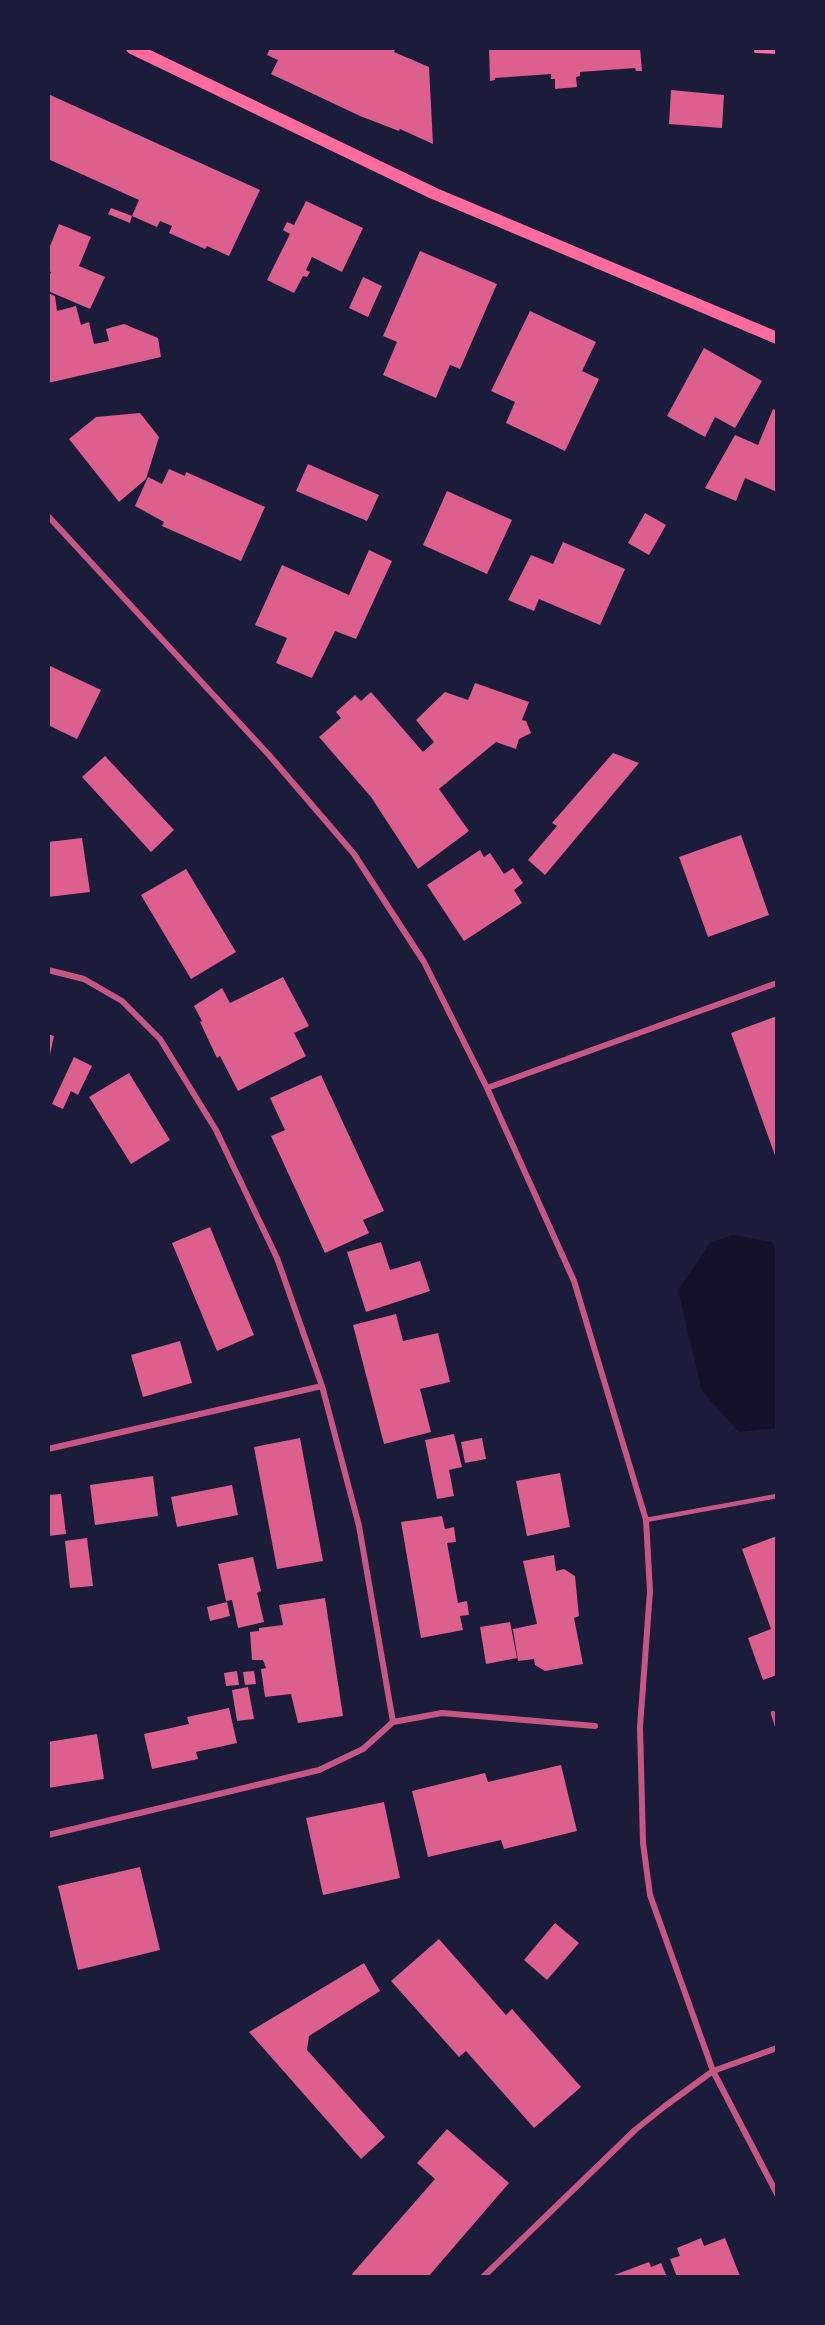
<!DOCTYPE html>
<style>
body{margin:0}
#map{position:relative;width:825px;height:2325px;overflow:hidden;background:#1b1b3a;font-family:Poppins,sans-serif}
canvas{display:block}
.frame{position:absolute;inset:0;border:50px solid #1b1b3a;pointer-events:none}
</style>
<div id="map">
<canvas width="825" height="2325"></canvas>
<div class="frame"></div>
</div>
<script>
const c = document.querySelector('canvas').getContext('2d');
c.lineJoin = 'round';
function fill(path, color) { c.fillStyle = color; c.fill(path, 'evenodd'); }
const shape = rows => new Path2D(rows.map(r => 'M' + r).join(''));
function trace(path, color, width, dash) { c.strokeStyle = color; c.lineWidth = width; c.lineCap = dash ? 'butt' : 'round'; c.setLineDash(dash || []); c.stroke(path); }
fill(shape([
 [733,1235,772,1242,777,1252,777,1428,739,1432,702,1391,678,1290,710,1243]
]), '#12122b');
fill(shape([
 [270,48,396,48,394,52,429,67,433,144,400,129,399,131,360,116,271,74,278,60,267,55],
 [489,48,640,48,642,71,636,71,635,68,580,72,580,76,576,77,577,87,555,89,555,79,551,79,551,74,495,78,495,80,490,81],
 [671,90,724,95,722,128,669,124],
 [48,94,260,190,229,256,207,246,205,249,169,233,172,226,160,221,157,227,132,216,139,200,48,159],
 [306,201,363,228,342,272,312,257,306,270,310,272,307,277,303,276,294,293,267,280,290,234,283,230,287,222,294,225],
 [111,208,132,216,130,223,108,214],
 [59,224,91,237,79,266,105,277,90,309,48,291,48,278,51,272,48,271,48,251],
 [420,251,497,284,460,369,450,365,436,398,383,375,397,342,383,336],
 [363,277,382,286,368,317,349,308],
 [48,293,55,296,57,311,76,306,81,325,89,322,94,344,109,341,106,329,124,324,158,338,161,357,48,383],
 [530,311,596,342,582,371,599,379,565,451,506,423,515,402,491,391],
 [704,348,762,381,735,428,715,417,705,437,667,416],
 [773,409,777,411,777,492,745,478,736,501,705,488,735,435,758,445],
 [140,413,159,437,146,479,119,502,69,439,96,417],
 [308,464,379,495,367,521,296,491],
 [169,469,185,476,186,472,265,507,241,561,162,526,164,522,135,506,148,477,162,484],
 [447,491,512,520,487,574,423,545],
 [645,513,666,525,649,555,628,543],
 [563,542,625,569,600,625,539,599,534,611,508,600,531,555,553,564],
 [369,550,392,561,356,639,335,631,312,678,276,663,287,638,255,625,282,565,349,595],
 [48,665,101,690,77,739,48,725],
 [475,683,529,702,522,720,526,721,531,733,519,739,516,749,496,742,439,789,469,831,418,869,371,797,319,737,341,718,336,712,355,695,361,701,371,692,423,752,434,742,416,720,445,692,468,700],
 [613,753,639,763,545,875,528,860,557,826,552,823],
 [105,756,174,830,151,852,82,777],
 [741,835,769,915,708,937,679,857],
 [82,838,90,892,48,897,48,842],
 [480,850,484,857,490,853,504,874,513,868,523,883,514,890,522,903,464,941,427,885],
 [186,869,236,952,191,979,141,895],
 [283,977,309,1026,294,1033,306,1056,238,1091,220,1056,217,1058,200,1022,202,1021,194,1006,222,988,230,1003],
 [777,1016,777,1161,731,1033],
 [48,1034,54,1036,49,1059,48,1059],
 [74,1057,92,1066,78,1095,71,1091,63,1109,52,1104],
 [129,1073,170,1140,131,1164,89,1097],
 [321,1075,384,1211,363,1220,369,1233,325,1253,271,1136,285,1130,270,1098],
 [210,1227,254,1335,217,1351,172,1243],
 [381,1242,390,1270,420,1261,430,1291,366,1312,347,1252],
 [396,1314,403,1341,438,1333,450,1382,420,1389,431,1432,384,1444,353,1325],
 [180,1341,192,1383,143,1397,131,1355],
 [454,1434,462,1467,449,1470,454,1496,437,1499,425,1440],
 [300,1438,323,1561,277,1569,254,1447],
 [482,1438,486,1459,465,1463,461,1442],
 [560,1473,570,1527,527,1536,516,1481],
 [153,1476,158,1516,95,1525,90,1485],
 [232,1485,238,1515,177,1527,171,1497],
 [61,1494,66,1534,48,1536,48,1495],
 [442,1516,445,1529,454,1527,456,1542,447,1543,458,1603,467,1601,469,1615,460,1616,463,1630,421,1638,401,1522],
 [777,1536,777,1675,763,1680,748,1638,771,1629,742,1549],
 [87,1538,93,1586,70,1588,65,1541],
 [554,1555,556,1571,564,1569,575,1576,579,1616,574,1618,583,1664,545,1671,535,1665,534,1659,518,1661,513,1629,537,1624,523,1561],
 [253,1557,261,1591,257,1593,264,1622,238,1628,232,1600,226,1601,218,1564],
 [325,1598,343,1716,298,1723,291,1694,265,1697,261,1669,266,1668,263,1660,252,1660,250,1632,259,1631,259,1628,283,1625,279,1605],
 [227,1602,230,1616,210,1621,207,1607],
 [510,1622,517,1658,486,1664,480,1627],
 [237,1671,239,1685,226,1686,224,1673],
 [254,1671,256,1684,245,1685,243,1672],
 [248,1687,254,1719,237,1721,232,1690],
 [229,1708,237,1743,196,1752,198,1759,152,1769,144,1734,189,1724,187,1717],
 [97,1734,104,1779,48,1788,48,1742],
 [561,1765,577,1831,504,1849,501,1840,428,1857,412,1791,485,1773,488,1782],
 [384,1802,400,1878,323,1895,306,1818],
 [140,1867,160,1950,78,1970,58,1886],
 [555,1923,579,1943,547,1980,524,1960],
 [439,1939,506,2015,512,2009,581,2087,534,2128,466,2051,459,2057,391,1981],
 [364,1963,380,1991,309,2036,307,2050,385,2137,361,2159,249,2032],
 [447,2129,509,2183,428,2277,355,2277,352,2274,435,2179,417,2163],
 [701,2238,704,2246,725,2238,740,2276,677,2277,670,2259,680,2256,677,2248],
 [649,2262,651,2267,661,2263,667,2277,609,2277]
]), '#dd5f8e');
trace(shape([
 [756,51,777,52]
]), '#ff6b9d', 4);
trace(shape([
 [646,1520,777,1496],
 [773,1713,777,1726]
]), '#c65784', 4.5);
trace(shape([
 [48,516,269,755,354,854,424,962,487,1088,574,1281,646,1520,650,1591,640,1727,643,1843,650,1895,713,2071,777,2194],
 [48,970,84,979,122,1001,160,1039,216,1130,277,1258,322,1386,359,1526,393,1722],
 [487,1088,777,983],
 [48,1449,322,1386],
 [48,1835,319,1770,363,1749,393,1722,442,1713,595,1726],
 [483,2277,635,2130,665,2106,713,2071,777,2048]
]), '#c65784', 6);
trace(shape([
 [132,48,433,193,777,338]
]), '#ff6b9d', 12);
</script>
